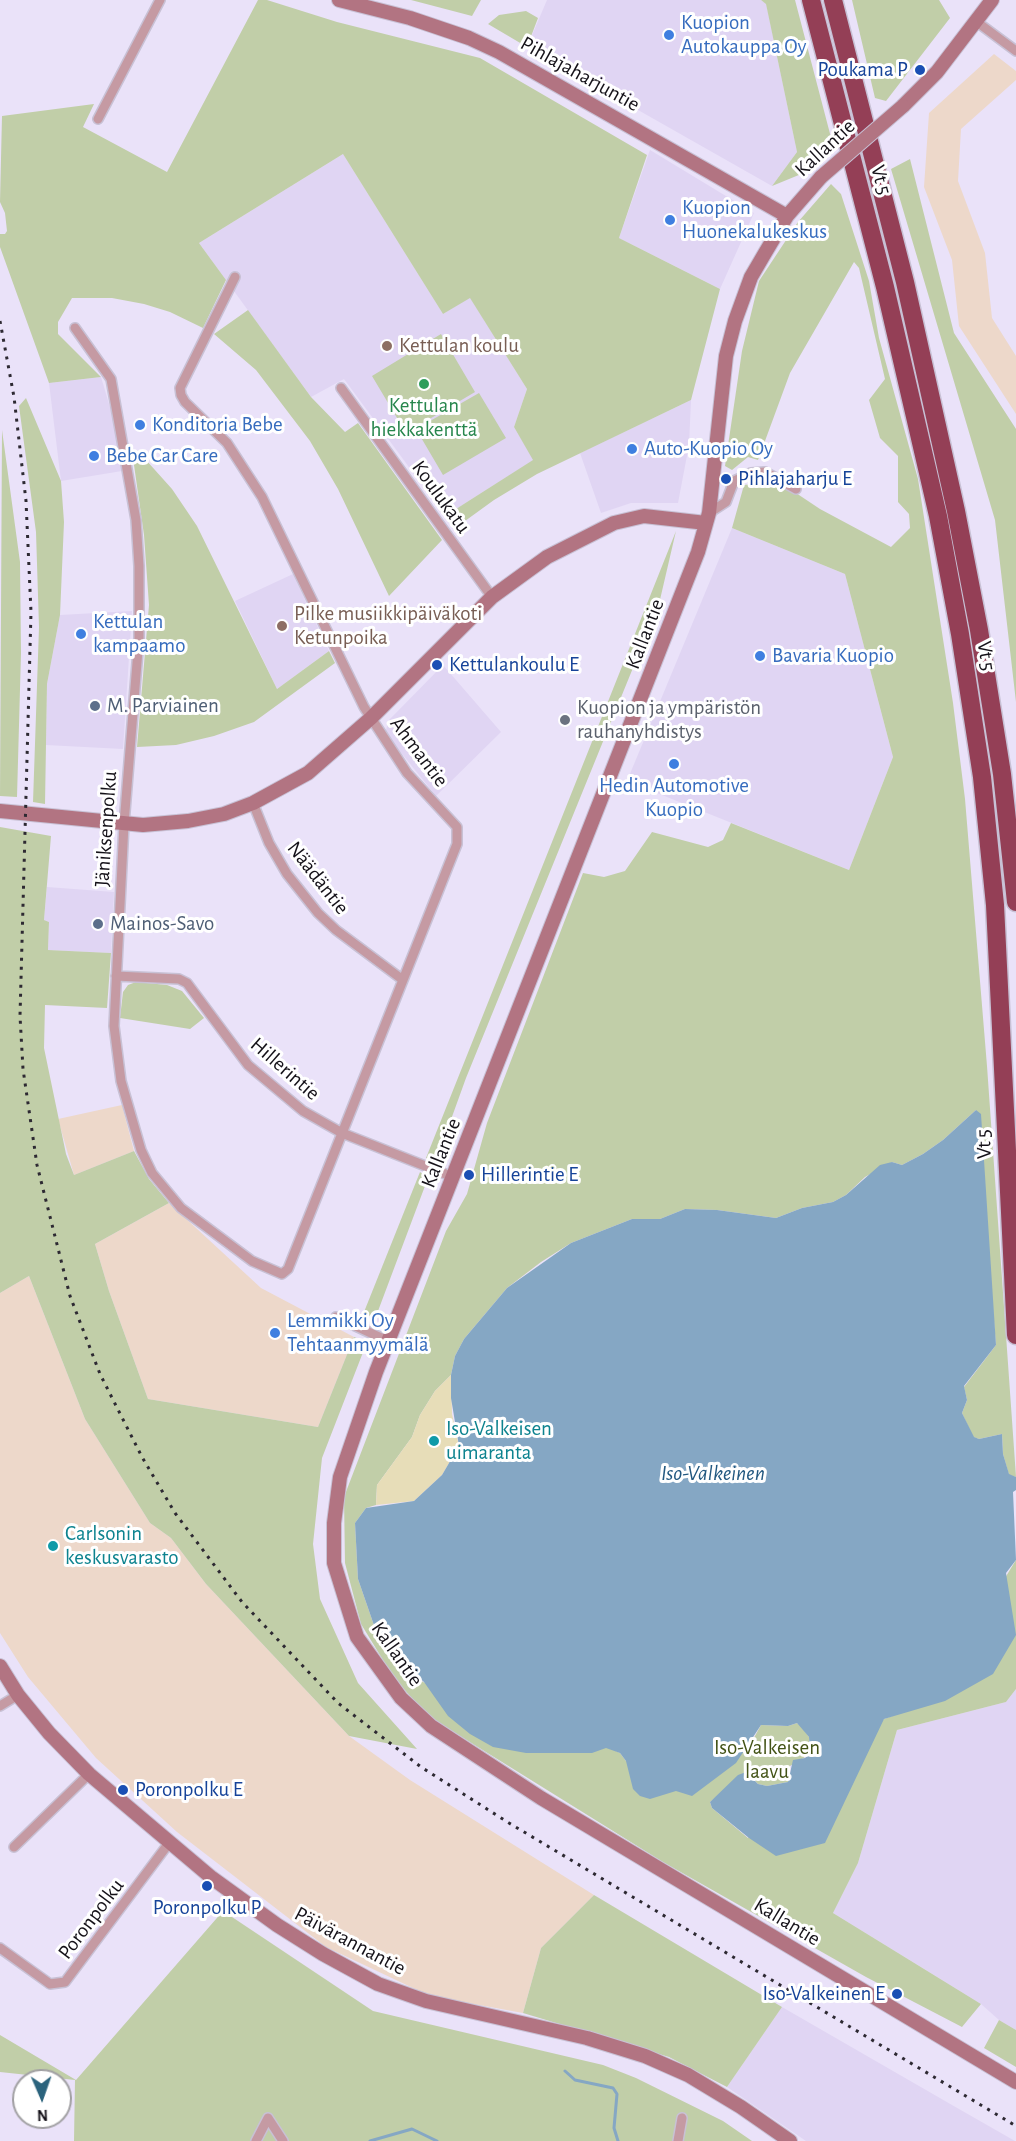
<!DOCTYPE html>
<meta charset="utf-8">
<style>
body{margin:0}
#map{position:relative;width:1016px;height:2141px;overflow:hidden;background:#eae2f9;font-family:"Alegreya Sans",sans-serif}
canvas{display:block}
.north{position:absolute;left:12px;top:2069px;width:60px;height:60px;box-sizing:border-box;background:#fff;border:2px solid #a1a0a3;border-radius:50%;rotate:178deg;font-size:16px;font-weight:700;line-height:24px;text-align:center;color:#141118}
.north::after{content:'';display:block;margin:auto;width:21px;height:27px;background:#2b637d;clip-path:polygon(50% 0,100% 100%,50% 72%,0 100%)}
</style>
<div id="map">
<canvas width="1016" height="2141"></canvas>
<div class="north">N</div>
</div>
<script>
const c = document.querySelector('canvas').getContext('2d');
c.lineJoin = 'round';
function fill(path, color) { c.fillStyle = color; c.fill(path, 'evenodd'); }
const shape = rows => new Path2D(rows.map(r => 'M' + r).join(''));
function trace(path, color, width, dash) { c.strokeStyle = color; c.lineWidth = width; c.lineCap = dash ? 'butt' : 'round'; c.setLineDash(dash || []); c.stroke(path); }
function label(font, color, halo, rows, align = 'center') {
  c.font = font + ' "Alegreya Sans",sans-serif'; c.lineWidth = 6; c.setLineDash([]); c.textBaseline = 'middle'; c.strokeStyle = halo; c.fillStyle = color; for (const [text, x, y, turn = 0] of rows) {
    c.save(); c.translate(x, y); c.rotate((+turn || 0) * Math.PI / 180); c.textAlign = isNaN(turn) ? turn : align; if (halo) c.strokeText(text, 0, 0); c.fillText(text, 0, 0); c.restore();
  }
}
fill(shape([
 [547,0,761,0,766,3,797,152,772,186,527,47],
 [650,150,754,213,720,289,619,238],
 [343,154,443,314,470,297,527,389,514,427,534,460,445,516,344,379,311,397,199,243],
 [101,377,115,424,122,471,61,481,49,383],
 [691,400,689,445,678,503,631,503,601,513,580,453],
 [732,528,845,574,893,757,849,870,627,781],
 [293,574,329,651,277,689,235,601],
 [132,611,123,749,46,745,47,684,60,615],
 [443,665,501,732,436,796,385,733,389,720],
 [47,887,114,892,111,953,48,950,49,922,44,920],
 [1016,1689,1016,2030,999,2020,981,2004,833,1913,858,1863,897,1730,1006,1702],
 [782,2007,952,2105,1015,2141,806,2141,727,2087]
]), '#e0d5f3');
fill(shape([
 [994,54,1016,71,1016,80,961,129,958,181,985,253,992,318,1016,356,1016,414,959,326,952,260,924,187,929,113],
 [122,1105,134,1151,74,1175,58,1119],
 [169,1203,261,1288,354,1337,318,1427,148,1399,109,1291,95,1244],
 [29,1276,85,1419,150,1523,171,1538,206,1584,349,1736,410,1780,594,1895,541,1948,523,2013,430,1996,326,1947,177,1832,96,1758,28,1677,0,1633,0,1293]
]), '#edd8ca');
fill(shape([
 [258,0,267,0,337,22,480,58,647,155,619,238,720,289,691,400,537,474,494,500,454,529,445,516,533,460,514,427,527,389,470,298,443,314,343,154,199,243,226,280,203,328,170,312,144,304,112,298,72,298,58,322,58,334,101,377,49,383,0,247,0,234,5,234,7,231,5,213,0,202,2,116,94,104,83,127,167,172],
 [411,0,481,0,472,16],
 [761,0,795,0,834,149,811,170,772,186,797,152,766,4],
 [852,0,939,0,950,18,886,101,875,98],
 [526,11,538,18,527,47,488,24,499,15],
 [910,159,954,333,1016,429,1016,702,995,520,891,169],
 [831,184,841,194,869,281,879,338,918,479,953,703,965,799,987,1066,1016,1477,1009,1475,1003,1454,1002,1434,979,1439,973,1437,962,1413,967,1400,964,1387,996,1345,976,1110,943,1140,923,1154,902,1165,892,1162,865,1177,846,1195,833,1202,802,1208,776,1218,717,1210,685,1209,660,1219,632,1219,571,1243,541,1262,507,1288,464,1339,455,1356,451,1375,435,1391,420,1415,412,1437,377,1485,376,1505,366,1508,355,1523,358,1579,377,1634,388,1650,423,1682,612,1749,620,1753,626,1761,750,1745,761,1725,788,1726,797,1723,801,1726,809,1737,810,1754,790,1766,788,1782,767,1786,758,1784,746,1772,710,1802,712,1808,748,1838,780,1794,884,1719,903,1712,952,1665,1016,1560,1016,1689,1006,1702,897,1730,858,1863,833,1913,981,2004,962,2027,866,1977,663,1862,428,1716,394,1678,361,1624,345,1563,344,1497,446,1231,467,1194,487,1123,583,873,604,877,625,871,652,832,708,847,723,840,731,823,849,870,893,757,845,574,732,528,744,485,778,481,820,509,891,547,910,528,909,514,898,502,898,456,880,438,869,400,885,379,859,268,854,262,790,373,758,460,748,457,732,470,725,466,742,351,759,281,798,222],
 [248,310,311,397,345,432,358,423,442,540,389,596,338,489,310,441,256,370,214,334],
 [441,334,475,392,406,433,372,376],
 [479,393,506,438,443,475,416,429],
 [26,398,61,481,64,522,60,615,47,684,45,804,33,802,39,627,36,532,19,406],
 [2,430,20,562,21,653,17,797,0,796],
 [133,458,146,460,172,489,197,526,277,689,329,651,335,663,254,722,214,736,176,745,137,747,149,605,144,535],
 [676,531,659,604,466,1078,436,1161,426,1158],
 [0,827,51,836,44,920,49,922,48,950,111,953,107,1008,45,1005,44,1048,66,1154,74,1175,134,1151,149,1179,169,1203,95,1244,109,1291,148,1399,318,1427,354,1337,367,1342,322,1458,313,1544,320,1599,358,1683,417,1749,349,1736,206,1584,171,1538,150,1523,85,1419,29,1276,0,1293],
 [136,982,167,985,182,991,204,1018,190,1029,120,1018,123,992,128,985],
 [420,1172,428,1178,375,1319,364,1312],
 [594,1895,782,2007,727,2087,669,2057,523,2013,541,1948],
 [223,1911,373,2011,603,2065,636,2078,723,2121,752,2141,74,2141,75,2080,0,2072,0,2035,76,2080],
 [999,2020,1016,2030,1016,2067,984,2048]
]), '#c1cea8');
fill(shape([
 [451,1375,452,1414,459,1446,442,1475,414,1501,376,1505,377,1485,412,1437,420,1415,435,1391]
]), '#e7ddb8');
fill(shape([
 [976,1110,981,1114,996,1345,964,1386,967,1400,962,1413,974,1437,979,1439,1002,1434,1003,1454,1009,1474,1016,1477,1016,1490,1013,1492,1016,1560,1006,1573,1016,1635,993,1674,945,1701,884,1719,825,1843,776,1856,749,1838,712,1808,710,1802,738,1775,746,1772,758,1784,767,1786,788,1782,793,1760,805,1758,810,1754,809,1737,797,1723,788,1726,761,1725,736,1763,692,1796,676,1791,650,1799,640,1796,633,1789,626,1761,620,1753,606,1748,592,1753,526,1753,493,1747,470,1734,448,1716,424,1682,388,1650,377,1634,358,1579,355,1523,366,1508,414,1501,442,1475,459,1446,451,1398,451,1375,455,1356,464,1339,507,1288,571,1243,632,1219,660,1219,685,1209,717,1210,776,1218,802,1208,833,1202,846,1195,880,1165,892,1162,902,1165,923,1154,943,1140]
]), '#85a7c4');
trace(shape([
 [565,2071,575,2080,613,2088,617,2094,614,2128,618,2141],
 [370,2141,412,2129,437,2141]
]), '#85a7c4', 3);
const street = shape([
 [977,22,1016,51],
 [98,119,160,0],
 [75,328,111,379,136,520,139,566,139,638,124,824,114,1026,121,1081,141,1150,152,1173,181,1208,252,1261,282,1274,288,1269,403,980,457,844,457,827,407,773,364,707,262,497,227,443,185,402,181,395,180,388,235,277],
 [341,388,492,597],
 [709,513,726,502,734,481,751,473,765,472,796,489],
 [253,803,269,843,287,874,318,913,336,930,403,980],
 [116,976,179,979,187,983,248,1065,303,1111,342,1133,453,1177],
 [336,1317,388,1341],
 [0,1706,18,1695],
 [14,1847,89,1774],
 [0,1948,50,1984,65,1982,169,1843],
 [256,2141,268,2118,283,2141],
 [678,2141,682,2118]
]);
const secondary = shape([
 [339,0,410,18,469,38,499,52,787,216],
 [903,106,937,72,992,0],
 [821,177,787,216,765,253,751,277,735,321,726,356,709,513,698,552,376,1372,340,1477,334,1523,334,1563,357,1637,401,1698,431,1726,541,1798,1016,2082],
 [0,811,143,825,188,821,224,814,253,803,308,773,371,718,492,597,547,557,614,523,644,516,706,523],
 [0,1666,18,1695,49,1733,89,1774,212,1878,277,1925,323,1954,378,1984,426,2001,587,2038,645,2056,688,2075,741,2107,790,2141]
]);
const highway = shape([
 [811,0,885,287,938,516,960,634,982,777,995,905,1016,1335],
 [833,0,905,282,956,511,979,630,1002,774,1016,902]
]);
trace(street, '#c8c1d5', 12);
trace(secondary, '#c8c1d5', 16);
trace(highway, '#c8c1d5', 21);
trace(street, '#c59aa3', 9);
trace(secondary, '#b27482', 14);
trace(highway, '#943f56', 18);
trace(shape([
 [0,321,14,397,26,501,31,612,20,1016,23,1069,37,1165,70,1296,100,1374,142,1457,175,1513,242,1602,338,1703,421,1767,509,1823,1016,2126]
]), '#2d2932', 3, [3, 6]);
const secondaryBridge = shape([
 [821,177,903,106]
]);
trace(secondaryBridge, '#c8c1d5', 16, []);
trace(secondaryBridge, '#b27482', 14);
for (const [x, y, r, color] of [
 [669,35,6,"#3f7fe0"],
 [920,70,6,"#1a4fb4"],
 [670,220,6,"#3f7fe0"],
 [387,346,6,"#8d6e63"],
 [424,384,6,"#2e9e5b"],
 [140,425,6,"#3f7fe0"],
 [632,449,6,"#3f7fe0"],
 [94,456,6,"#3f7fe0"],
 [726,479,6,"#1a4fb4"],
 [282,626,6,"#8d6e63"],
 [81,634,6,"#3f7fe0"],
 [760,656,6,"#3f7fe0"],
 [437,665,6,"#1a4fb4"],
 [95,706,6,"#5c6f8a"],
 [565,720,6,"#6b7280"],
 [674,764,6,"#3f7fe0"],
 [98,924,6,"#5c6f8a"],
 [469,1175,6,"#1a4fb4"],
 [275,1333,6,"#3f7fe0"],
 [434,1441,6,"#0f9aa8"],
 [53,1546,6,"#0f9aa8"],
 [123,1790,6,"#1a4fb4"],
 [207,1886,6,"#1a4fb4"],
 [897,1994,6,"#1a4fb4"]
]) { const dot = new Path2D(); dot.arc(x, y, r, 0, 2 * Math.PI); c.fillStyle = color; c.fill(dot); trace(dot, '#fff', 2); }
label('21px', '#366cbe', '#fff', [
 ["Kuopion",681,23],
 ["Autokauppa Oy",681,47],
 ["Kuopion",682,208],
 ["Huonekalukeskus",682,232],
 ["Konditoria Bebe",152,425],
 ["Auto-Kuopio Oy",644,449],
 ["Bebe Car Care",106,456],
 ["Kettulan",93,622],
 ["kampaamo",93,646],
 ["Bavaria Kuopio",772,656],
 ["Hedin Automotive",674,786,"center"],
 ["Kuopio",674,810,"center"],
 ["Lemmikki Oy",287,1321],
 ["Tehtaanmyymälä",287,1345]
], 'left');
label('21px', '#164399', '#fff', [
 ["Poukama P",908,70,"right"],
 ["Pihlajaharju E",738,479],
 ["Kettulankoulu E",449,665],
 ["Hillerintie E",481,1175],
 ["Poronpolku E",135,1790],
 ["Poronpolku P",207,1908,"center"],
 ["Iso-Valkeinen E",885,1994,"right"]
], 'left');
label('21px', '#141118', '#fff', [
 ["Pihlajaharjuntie",580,74,29],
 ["Kallantie",825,148,-43],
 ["Vt 5",881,180,75],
 ["Koulukatu",441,497,54],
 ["Kallantie",645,634,-69],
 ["Vt 5",986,656,81],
 ["Ahmantie",419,752,53],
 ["Jäniksenpolku",106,829,-86],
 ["Näädäntie",318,878,52],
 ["Hillerintie",285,1069,41],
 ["Vt 5",984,1144,-92],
 ["Kallantie",441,1153,-68],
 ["Kallantie",397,1654,55],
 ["Poronpolku",91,1919,-53],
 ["Kallantie",787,1922,31],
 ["Päivärannantie",350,1941,28]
]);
label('21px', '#785e54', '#fff', [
 ["Kettulan koulu",399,346],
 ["Pilke musiikkipäiväkoti",294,614],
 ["Ketunpoika",294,638]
], 'left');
label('21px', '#27864d', '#fff', [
 ["Kettulan",424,406],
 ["hiekkakenttä",424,430]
]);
label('21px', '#4e5e75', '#fff', [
 ["M. Parviainen",107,706],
 ["Mainos-Savo",110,924]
], 'left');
label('21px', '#5b616d', '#fff', [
 ["Kuopion ja ympäristön",577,708],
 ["rauhanyhdistys",577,732]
], 'left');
label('21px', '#0d838f', '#fff', [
 ["Iso-Valkeisen",446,1429],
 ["uimaranta",446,1453],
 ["Carlsonin",65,1534],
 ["keskusvarasto",65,1558]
], 'left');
label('21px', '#435316', '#fff', [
 ["Iso-Valkeisen",767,1748],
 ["laavu",767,1772]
]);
label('italic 22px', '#225880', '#fff', [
 ["Iso-Valkeinen",713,1473]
]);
</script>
